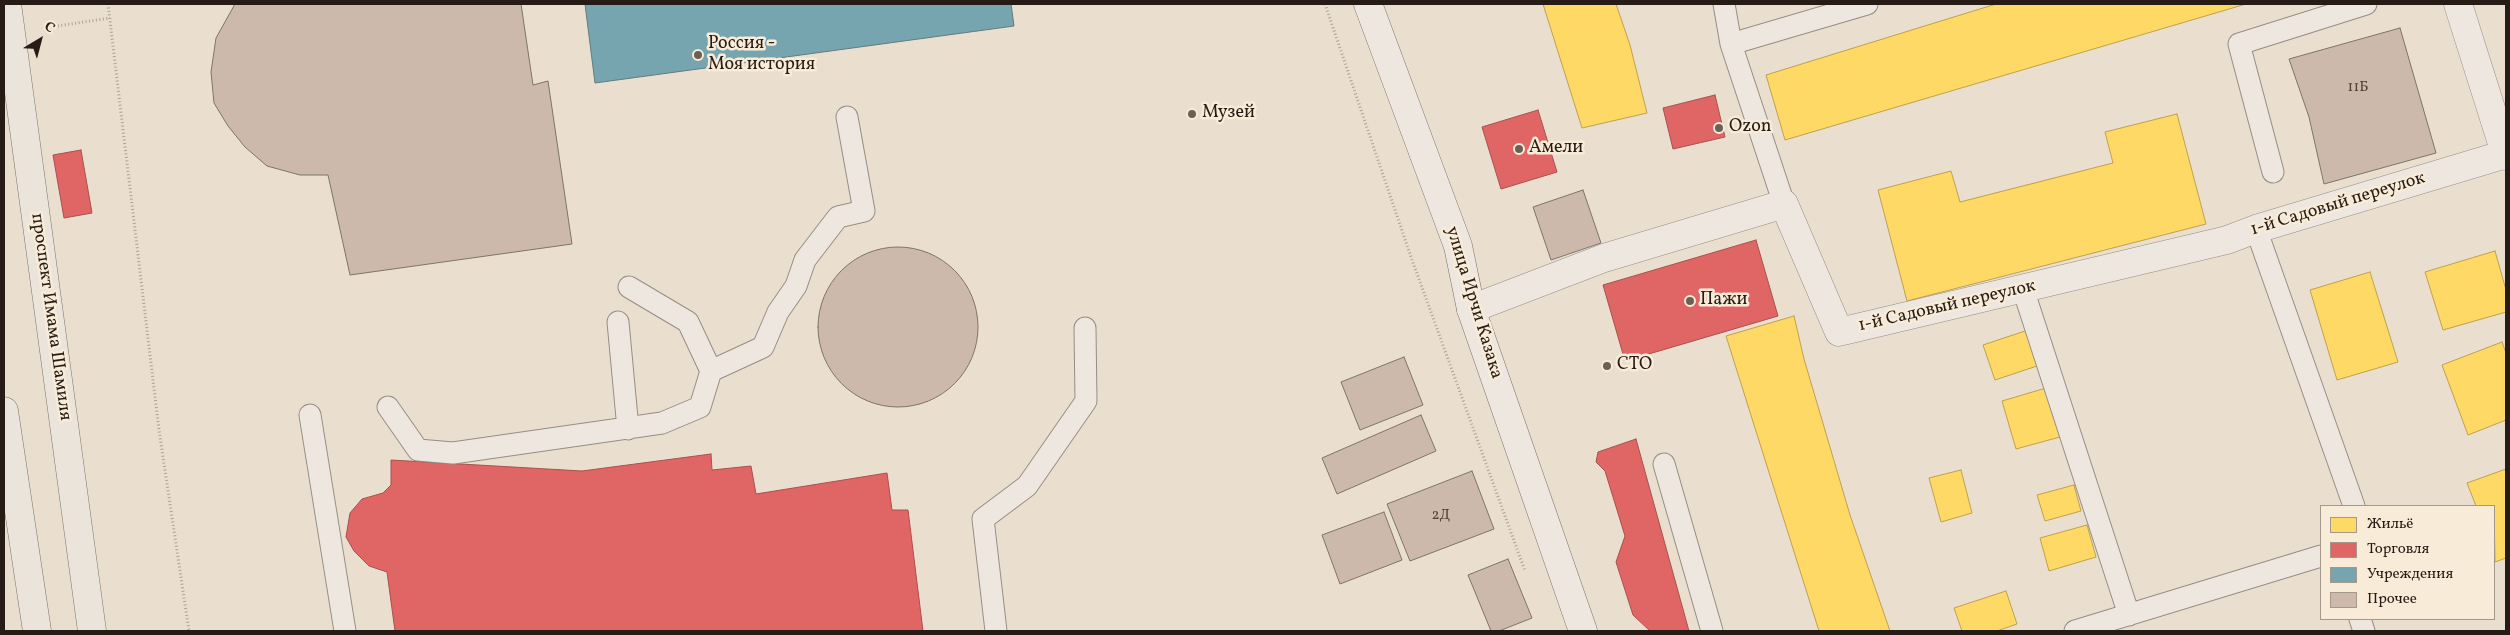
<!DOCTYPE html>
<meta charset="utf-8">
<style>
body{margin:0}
#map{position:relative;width:2510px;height:635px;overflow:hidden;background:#eadece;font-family:Vollkorn,serif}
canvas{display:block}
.frame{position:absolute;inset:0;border:5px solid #271c15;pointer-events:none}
.legend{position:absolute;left:2320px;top:505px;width:175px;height:115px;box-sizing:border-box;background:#f8ebd8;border:1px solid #a4988a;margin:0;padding:6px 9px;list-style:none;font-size:15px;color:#271c15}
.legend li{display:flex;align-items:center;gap:10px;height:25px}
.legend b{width:25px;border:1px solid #a4988a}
.north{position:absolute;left:15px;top:15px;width:50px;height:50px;-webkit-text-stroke:4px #f8ebd8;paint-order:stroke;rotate:37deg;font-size:14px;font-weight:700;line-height:20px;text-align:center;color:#271c15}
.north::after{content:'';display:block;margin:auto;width:18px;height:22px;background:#271c15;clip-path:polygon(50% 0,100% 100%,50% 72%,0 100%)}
</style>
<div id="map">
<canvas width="2510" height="635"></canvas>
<div class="frame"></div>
<ul class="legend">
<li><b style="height:14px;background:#ffd966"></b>Жильё</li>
<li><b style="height:14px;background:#e06666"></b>Торговля</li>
<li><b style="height:14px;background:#76a5af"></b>Учреждения</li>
<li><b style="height:14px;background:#ccb9ab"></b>Прочее</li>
</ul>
<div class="north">С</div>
</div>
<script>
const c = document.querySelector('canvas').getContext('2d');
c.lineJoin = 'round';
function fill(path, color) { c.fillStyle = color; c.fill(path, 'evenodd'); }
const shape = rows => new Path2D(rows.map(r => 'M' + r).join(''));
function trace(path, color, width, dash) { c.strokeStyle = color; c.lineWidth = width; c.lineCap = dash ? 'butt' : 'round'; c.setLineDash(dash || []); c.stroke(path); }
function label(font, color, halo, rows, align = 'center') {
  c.font = font + ' Vollkorn,serif'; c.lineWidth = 5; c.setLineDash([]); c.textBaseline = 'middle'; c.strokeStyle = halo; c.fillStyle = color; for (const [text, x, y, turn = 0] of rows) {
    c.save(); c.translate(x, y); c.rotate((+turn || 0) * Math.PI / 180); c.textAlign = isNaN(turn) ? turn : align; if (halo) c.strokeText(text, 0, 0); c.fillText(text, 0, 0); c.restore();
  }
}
const homes = shape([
 [1543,4,1616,4,1630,45,1647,113,1582,128,1543,4],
 [1996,4,2246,4,1785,140,1766,75,1996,4],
 [2177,114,2206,224,1907,301,1878,190,1951,171,1960,202,2113,163,2105,132,2177,114],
 [2495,251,2506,290,2506,312,2443,330,2425,272,2495,251],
 [2370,272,2398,362,2337,380,2310,290,2370,272],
 [1794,316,1804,359,1850,515,1890,631,1819,631,1726,336,1794,316],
 [2028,330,2040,365,1995,380,1983,345,2028,330],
 [2502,342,2506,353,2506,420,2468,435,2442,365,2502,342],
 [2046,388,2060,437,2016,449,2002,401,2046,388],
 [2506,469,2506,558,2495,562,2494,506,2476,506,2467,483,2506,469],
 [1961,470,1972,513,1941,522,1929,478,1961,470],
 [2074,485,2081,511,2045,521,2037,495,2074,485],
 [2087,525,2096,557,2049,571,2040,538,2087,525],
 [2006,591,2017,624,1997,631,1962,631,1954,608,2006,591]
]);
fill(homes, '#ffd966');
trace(homes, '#bea04e', 1);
const shops = shape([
 [1715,95,1725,137,1673,149,1663,108,1715,95],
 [1538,110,1557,172,1501,189,1482,127,1538,110],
 [81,150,92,213,64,218,53,155,81,150],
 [1756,240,1778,316,1625,361,1603,285,1756,240],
 [1636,439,1689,631,1650,631,1633,615,1616,562,1625,536,1605,471,1596,462,1598,452,1636,439],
 [711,454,712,470,751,466,756,494,887,473,892,510,908,510,923,631,395,631,387,572,369,566,354,551,346,537,350,513,362,499,383,493,391,485,391,460,582,471,711,454]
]);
fill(shops, '#e06666');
trace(shops, '#a8504e', 1);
const public = shape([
 [585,4,1011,4,1014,26,595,83,585,4]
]);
fill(public, '#76a5af');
trace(public, '#5e7c81', 1);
const building = shape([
 [235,4,521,4,533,85,548,81,572,244,350,275,328,175,300,175,267,166,245,147,228,126,214,103,211,72,216,38,235,4],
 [2400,28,2436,153,2324,184,2309,117,2289,59,2400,28],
 [1583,190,1601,243,1551,260,1533,207,1583,190],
 '818 327a80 80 0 1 1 160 0a80 80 0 1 1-160 0Z',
 [1404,357,1423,405,1360,430,1341,382,1404,357],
 [1421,415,1436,451,1337,494,1322,458,1421,415],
 [1472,471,1494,529,1410,561,1387,504,1472,471],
 [1384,512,1402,560,1340,584,1322,535,1384,512],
 [1508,559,1532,618,1499,631,1491,631,1468,575,1508,559]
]);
fill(building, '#ccb9ab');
trace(building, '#7b746c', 1);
const service = shape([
 [1724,4,1731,44,1784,204],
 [1731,44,1867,4],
 [2273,172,2239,44,2366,4],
 [2256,229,2354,506],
 [629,287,688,322,711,371],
 [2023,289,2129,615],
 [618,322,628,429],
 [388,407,418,450,453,453,662,423,700,407,711,371,763,347,778,312,796,286,805,260,838,217,864,211,847,117],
 [310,415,345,631],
 [1664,464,1712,631],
 [2360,619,2364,631],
 [996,631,983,519,1027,486,1086,401,1085,328],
 [2075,631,2321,556]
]);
const minor = shape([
 [2458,4,2506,156],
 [1471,309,1604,258,1784,204,1839,332,2227,240,2256,229,2506,154]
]);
const secondary = shape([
 [1368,4,1458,246,1471,309,1583,631]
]);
const primary = shape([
 [7,4,92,631],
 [4,411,37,631]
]);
trace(service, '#968e84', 23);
trace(minor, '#968e84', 29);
trace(secondary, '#7b746c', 29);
trace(primary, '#7b746c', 29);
trace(shape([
 [108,4,159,430,189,631],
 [1325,4,1411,257,1525,571],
 [44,28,110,18]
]), '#a8a29b', 3, [1, 2.5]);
trace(service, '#ede7df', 21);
trace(minor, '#ede7df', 28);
trace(secondary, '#ede7df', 28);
trace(primary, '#eae4db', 28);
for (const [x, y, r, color] of [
 [698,55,5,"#6b6056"],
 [1192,114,5,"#6b6056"],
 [1719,128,5,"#6b6056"],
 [1519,149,5,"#6b6056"],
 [1690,301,5,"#6b6056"],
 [1607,366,5,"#6b6056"]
]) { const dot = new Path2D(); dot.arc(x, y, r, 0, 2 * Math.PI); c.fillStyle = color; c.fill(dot); trace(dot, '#f8ebd8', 2); }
label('15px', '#50433a', null, [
 ["11Б",2358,88],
 ["2Д",1441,516]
]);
label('18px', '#271c15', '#f8ebd8', [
 ["Россия -",708,45],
 ["Моя история",708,66],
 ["Музей",1202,114],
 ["Ozon",1729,128],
 ["Амели",1529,149],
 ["Пажи",1700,301],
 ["СТО",1617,366]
], 'left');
label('18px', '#271c15', '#f8ebd8', [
 ["1-й Садовый переулок",2338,205,-17],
 ["улица Ирчи Казака",1473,303,73],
 ["1-й Садовый переулок",1947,307,-13],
 ["проспект Имама Шамиля",50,317,82]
]);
</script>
